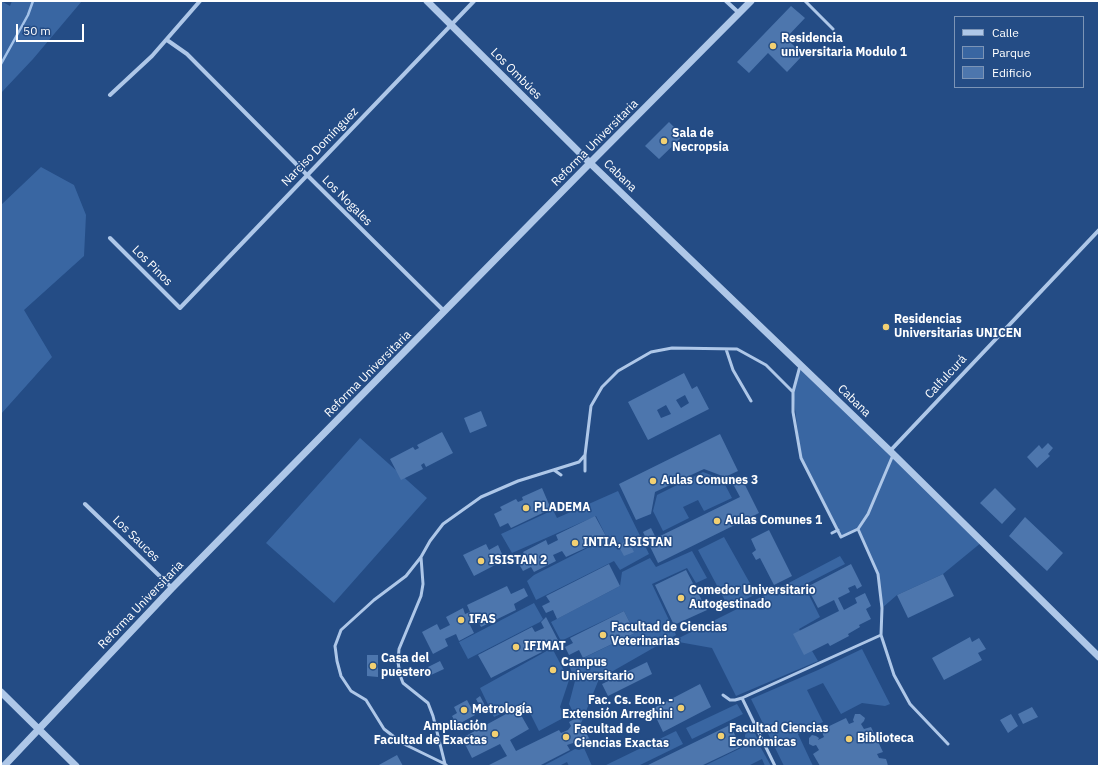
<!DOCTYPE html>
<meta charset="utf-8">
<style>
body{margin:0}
#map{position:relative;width:1100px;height:767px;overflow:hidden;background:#244c85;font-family:"IBM Plex Sans",sans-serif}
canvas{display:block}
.frame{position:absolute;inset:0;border:2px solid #fff;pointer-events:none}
.legend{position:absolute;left:954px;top:16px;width:130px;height:72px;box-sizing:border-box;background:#244c85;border:1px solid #7c94b6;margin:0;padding:5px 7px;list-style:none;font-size:12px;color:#fff}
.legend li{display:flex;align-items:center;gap:8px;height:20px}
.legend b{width:20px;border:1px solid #7c94b6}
.scale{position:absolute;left:16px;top:24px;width:68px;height:18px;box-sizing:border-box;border:2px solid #fff;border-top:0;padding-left:5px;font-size:12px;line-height:14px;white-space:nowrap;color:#fff;-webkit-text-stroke:3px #244c85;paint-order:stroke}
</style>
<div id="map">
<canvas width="1100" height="767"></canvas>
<div class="frame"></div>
<ul class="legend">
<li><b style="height:5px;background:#aec7e8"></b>Calle</li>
<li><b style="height:11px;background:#3966a2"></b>Parque</li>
<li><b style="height:11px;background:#4d76ad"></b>Edificio</li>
</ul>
<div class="scale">50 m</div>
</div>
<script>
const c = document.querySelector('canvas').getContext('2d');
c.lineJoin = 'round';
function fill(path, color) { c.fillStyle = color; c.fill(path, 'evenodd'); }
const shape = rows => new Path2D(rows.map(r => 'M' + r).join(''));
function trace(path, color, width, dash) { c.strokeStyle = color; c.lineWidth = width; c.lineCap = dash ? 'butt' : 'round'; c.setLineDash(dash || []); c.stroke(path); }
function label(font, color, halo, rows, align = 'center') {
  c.font = font + ' "IBM Plex Sans",sans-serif'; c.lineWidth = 3; c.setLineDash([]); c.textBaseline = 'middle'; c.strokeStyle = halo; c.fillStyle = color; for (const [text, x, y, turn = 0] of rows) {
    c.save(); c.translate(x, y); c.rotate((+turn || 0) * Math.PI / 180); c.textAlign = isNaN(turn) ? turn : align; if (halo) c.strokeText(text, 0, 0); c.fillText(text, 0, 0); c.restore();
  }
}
fill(shape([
 [1,1,10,6,12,1,82,1,33,59,1,93],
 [41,167,74,185,86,215,84,256,24,310,52,357,1,414,1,205],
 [801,364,982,542,943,574,897,595,882,608,878,574,858,529,841,537,801,458,793,392],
 [360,438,427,498,334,603,266,543],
 [703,472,722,479,732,498,704,511,698,500,683,507,689,518,663,531,653,511,657,495],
 [618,491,649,554,620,570,614,561,536,600,527,581,534,575,607,538,596,516,512,553,501,534,553,510,557,518],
 [724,537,756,594,729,608,698,550],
 [692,551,707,578,696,583,687,568,652,584,676,635,599,679,580,726,569,704,575,681,569,665,635,633,624,611,561,641,551,622,620,586,622,572,650,558,656,567],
 [840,556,845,564,804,585,820,617,799,629,818,661,736,696,712,648,673,641,781,587],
 [534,603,543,619,540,622,468,659,459,642],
 [552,648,569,680,560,707,565,717,539,731,525,703,494,717,480,688],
 [862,649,890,704,885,706,862,703,841,714,823,683,807,690,823,722,798,734,813,766,784,766,751,699,818,670],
 [737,704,743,714,692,739,686,728],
 [751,723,761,748,771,766,765,766,762,759,748,766,704,766,745,746,745,735],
 [676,731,683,744,638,766,604,766],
 [584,748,592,766,569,766,567,762,559,766,543,766,575,749,579,750]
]), '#3966a2');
trace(shape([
 [1,64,28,15,33,1]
]), '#a3c2e9', 2.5);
fill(shape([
 [791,6,805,18,786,38,803,55,787,72,768,53,749,73,737,62],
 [669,122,683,136,659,159,645,146],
 [684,373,692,389,697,386,709,409,648,440,628,402],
 [685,395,689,403,681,408,676,400],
 [666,405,671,414,661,418,657,410],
 [481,411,487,426,470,433,464,418],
 [442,432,453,453,426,467,424,463,421,465,423,469,401,480,390,459,413,447,415,450,419,448,417,445],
 [720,434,738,471,725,477,704,469,655,492,651,514,636,520,619,484],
 [1048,443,1053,448,1048,454,1050,456,1037,468,1027,457,1039,445,1042,449],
 [742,479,759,513,658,563,643,532,651,528,656,538,740,497,733,484],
 [542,488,551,509,511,528,508,523,500,527,494,514,502,510,500,507,516,499,518,502,523,500,522,497],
 [995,488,1016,509,1002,524,980,503],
 [595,516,607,538,566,557,562,551,553,555,556,561,534,572,531,567,523,571,516,559,525,555,523,552,546,540,548,545,558,540,556,535],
 [1025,517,1063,553,1047,571,1009,536],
 [769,530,792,576,774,585,760,558,756,560,752,553,756,550,751,539],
 [628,540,634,552,624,556,618,545],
 [486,544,489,550,498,545,502,554,494,558,497,564,474,576,463,555],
 [609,564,620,586,557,619,553,610,546,613,542,606,550,602,546,596],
 [851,564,862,586,857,589,855,585,848,588,850,592,838,598,844,610,857,603,855,598,865,593,871,606,866,609,871,619,859,625,860,627,848,634,849,636,830,646,828,643,804,655,793,634,839,611,834,600,818,608,807,587],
 [686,570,707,610,674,625,655,585],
 [943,574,954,596,908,618,897,595],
 [507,586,511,594,524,588,528,596,514,604,516,610,481,627,477,619,469,623,474,633,459,641,456,634,445,639,448,646,433,654,422,632,437,624,440,630,450,625,446,617,463,608,465,614,470,612,467,605],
 [624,611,635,633,583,658,579,650,569,655,565,647,573,643,570,638],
 [546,617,561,646,555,650,550,640,539,646,542,652,491,678,478,655,532,627,535,632,544,628,541,622],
 [970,637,972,642,979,638,986,649,978,653,982,660,944,680,932,658],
 [367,655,378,655,378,677,367,676],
 [440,661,444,669,431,675,428,667],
 [647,662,652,674,608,696,602,684],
 [700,684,711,707,663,732,652,709],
 [480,696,488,711,484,714,476,699],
 [467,700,475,715,457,725,452,716,457,713,454,707],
 [1032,707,1038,717,1023,724,1018,714],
 [517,708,529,729,510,740,516,751,559,730,561,733,568,730,571,726,569,722,578,717,591,742,582,747,579,743,576,742,567,745,570,750,539,766,487,766,507,756,500,744,472,758,462,738],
 [855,714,860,714,865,718,864,721,861,724,864,729,871,727,883,752,877,754,879,758,886,759,887,762,888,766,820,766,813,754,819,750,816,745,813,746,809,744,809,738,812,735,816,736,819,738,818,740,824,737,821,730,846,718,849,724,854,722,853,720],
 [1011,714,1018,726,1008,733,1000,720],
 [730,725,741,747,701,766,646,766],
 [397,755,403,766,377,766]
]), '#4d76ad');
trace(shape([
 [805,1,833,29],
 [726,349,733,370,751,401],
 [793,392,800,366],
 [585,455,585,471],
 [554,470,561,475],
 [832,533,838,530],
 [421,557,423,584,421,596,399,649,398,662,400,675,403,683,428,703,433,716,445,764],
 [881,635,894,675,910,704,948,744],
 [723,695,730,700,735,700,742,698,881,635,882,608,878,574,858,529,868,514,893,455],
 [742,698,775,766],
 [447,766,445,764,402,743,384,729,366,700,351,691,341,676,337,661,335,646,341,630,374,600,406,576,421,557,430,541,443,524,481,497,518,481,579,462,585,455,591,406,602,387,618,371,651,352,672,348,737,349,766,365,793,392,793,412,801,458,841,537,858,529]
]), '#aec7e8', 3);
trace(shape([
 [726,1,739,13],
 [167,40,187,54,307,175,444,311],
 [110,95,152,56,200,1],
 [110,238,180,308,474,1],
 [890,451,1099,230],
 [85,504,172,588]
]), '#aec7e8', 4);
trace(shape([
 [427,1,590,163,890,451,1099,657],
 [1,692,76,766],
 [4,766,172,588,590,163,751,1]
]), '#aec7e8', 7);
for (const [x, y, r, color] of [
 [773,46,4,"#f2d072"],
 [664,141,4,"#f2d072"],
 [886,327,4,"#f2d072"],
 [653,481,4,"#f2d072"],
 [526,508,4,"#f2d072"],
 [717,521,4,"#f2d072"],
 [575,543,4,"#f2d072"],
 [481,561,4,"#f2d072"],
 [681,598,4,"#f2d072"],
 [461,620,4,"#f2d072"],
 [603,635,4,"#f2d072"],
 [516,647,4,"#f2d072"],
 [373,666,4,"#f2d072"],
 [553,670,4,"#f2d072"],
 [681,708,4,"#f2d072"],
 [464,710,4,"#f2d072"],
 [495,734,4,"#f2d072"],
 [721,736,4,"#f2d072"],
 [566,737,4,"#f2d072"],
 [849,739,4,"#f2d072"]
]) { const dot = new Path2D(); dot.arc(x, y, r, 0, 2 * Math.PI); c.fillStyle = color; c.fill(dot); trace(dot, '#244c85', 1.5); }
label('bold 12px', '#fff', '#244c85', [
 ["Residencia",781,39],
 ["universitaria Modulo 1",781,53],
 ["Sala de",672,134],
 ["Necropsia",672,148],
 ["Residencias",894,320],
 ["Universitarias UNICEN",894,334],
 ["Aulas Comunes 3",661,481],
 ["PLADEMA",534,508],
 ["Aulas Comunes 1",725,521],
 ["INTIA, ISISTAN",583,543],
 ["ISISTAN 2",489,561],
 ["Comedor Universitario",689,591],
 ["Autogestinado",689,605],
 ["IFAS",469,620],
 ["Facultad de Ciencias",611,628],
 ["Veterinarias",611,642],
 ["IFIMAT",524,647],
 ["Casa del",381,659],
 ["puestero",381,673],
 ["Campus",561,663],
 ["Universitario",561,677],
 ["Fac. Cs. Econ. -",673,701,"right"],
 ["Extensión Arreghini",673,715,"right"],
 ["Metrología",472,710],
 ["Ampliación",487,727,"right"],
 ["Facultad de Exactas",487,741,"right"],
 ["Facultad Ciencias",729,729],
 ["Económicas",729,743],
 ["Facultad de",574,730],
 ["Ciencias Exactas",574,744],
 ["Biblioteca",857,739]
], 'left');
label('12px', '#fff', '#244c85', [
 ["Los Ombúes",516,74,45],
 ["Reforma Universitaria",595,143,-45],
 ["Narciso Domínguez",320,147,-46],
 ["Cabana",620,176,44],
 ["Los Nogales",347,201,45],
 ["Los Pinos",152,266,45],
 ["Reforma Universitaria",368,374,-45],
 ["Calfulcurá",946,377,-47],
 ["Cabana",854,401,44],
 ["Los Sauces",136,539,44],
 ["Reforma Universitaria",141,605,-46]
]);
</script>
